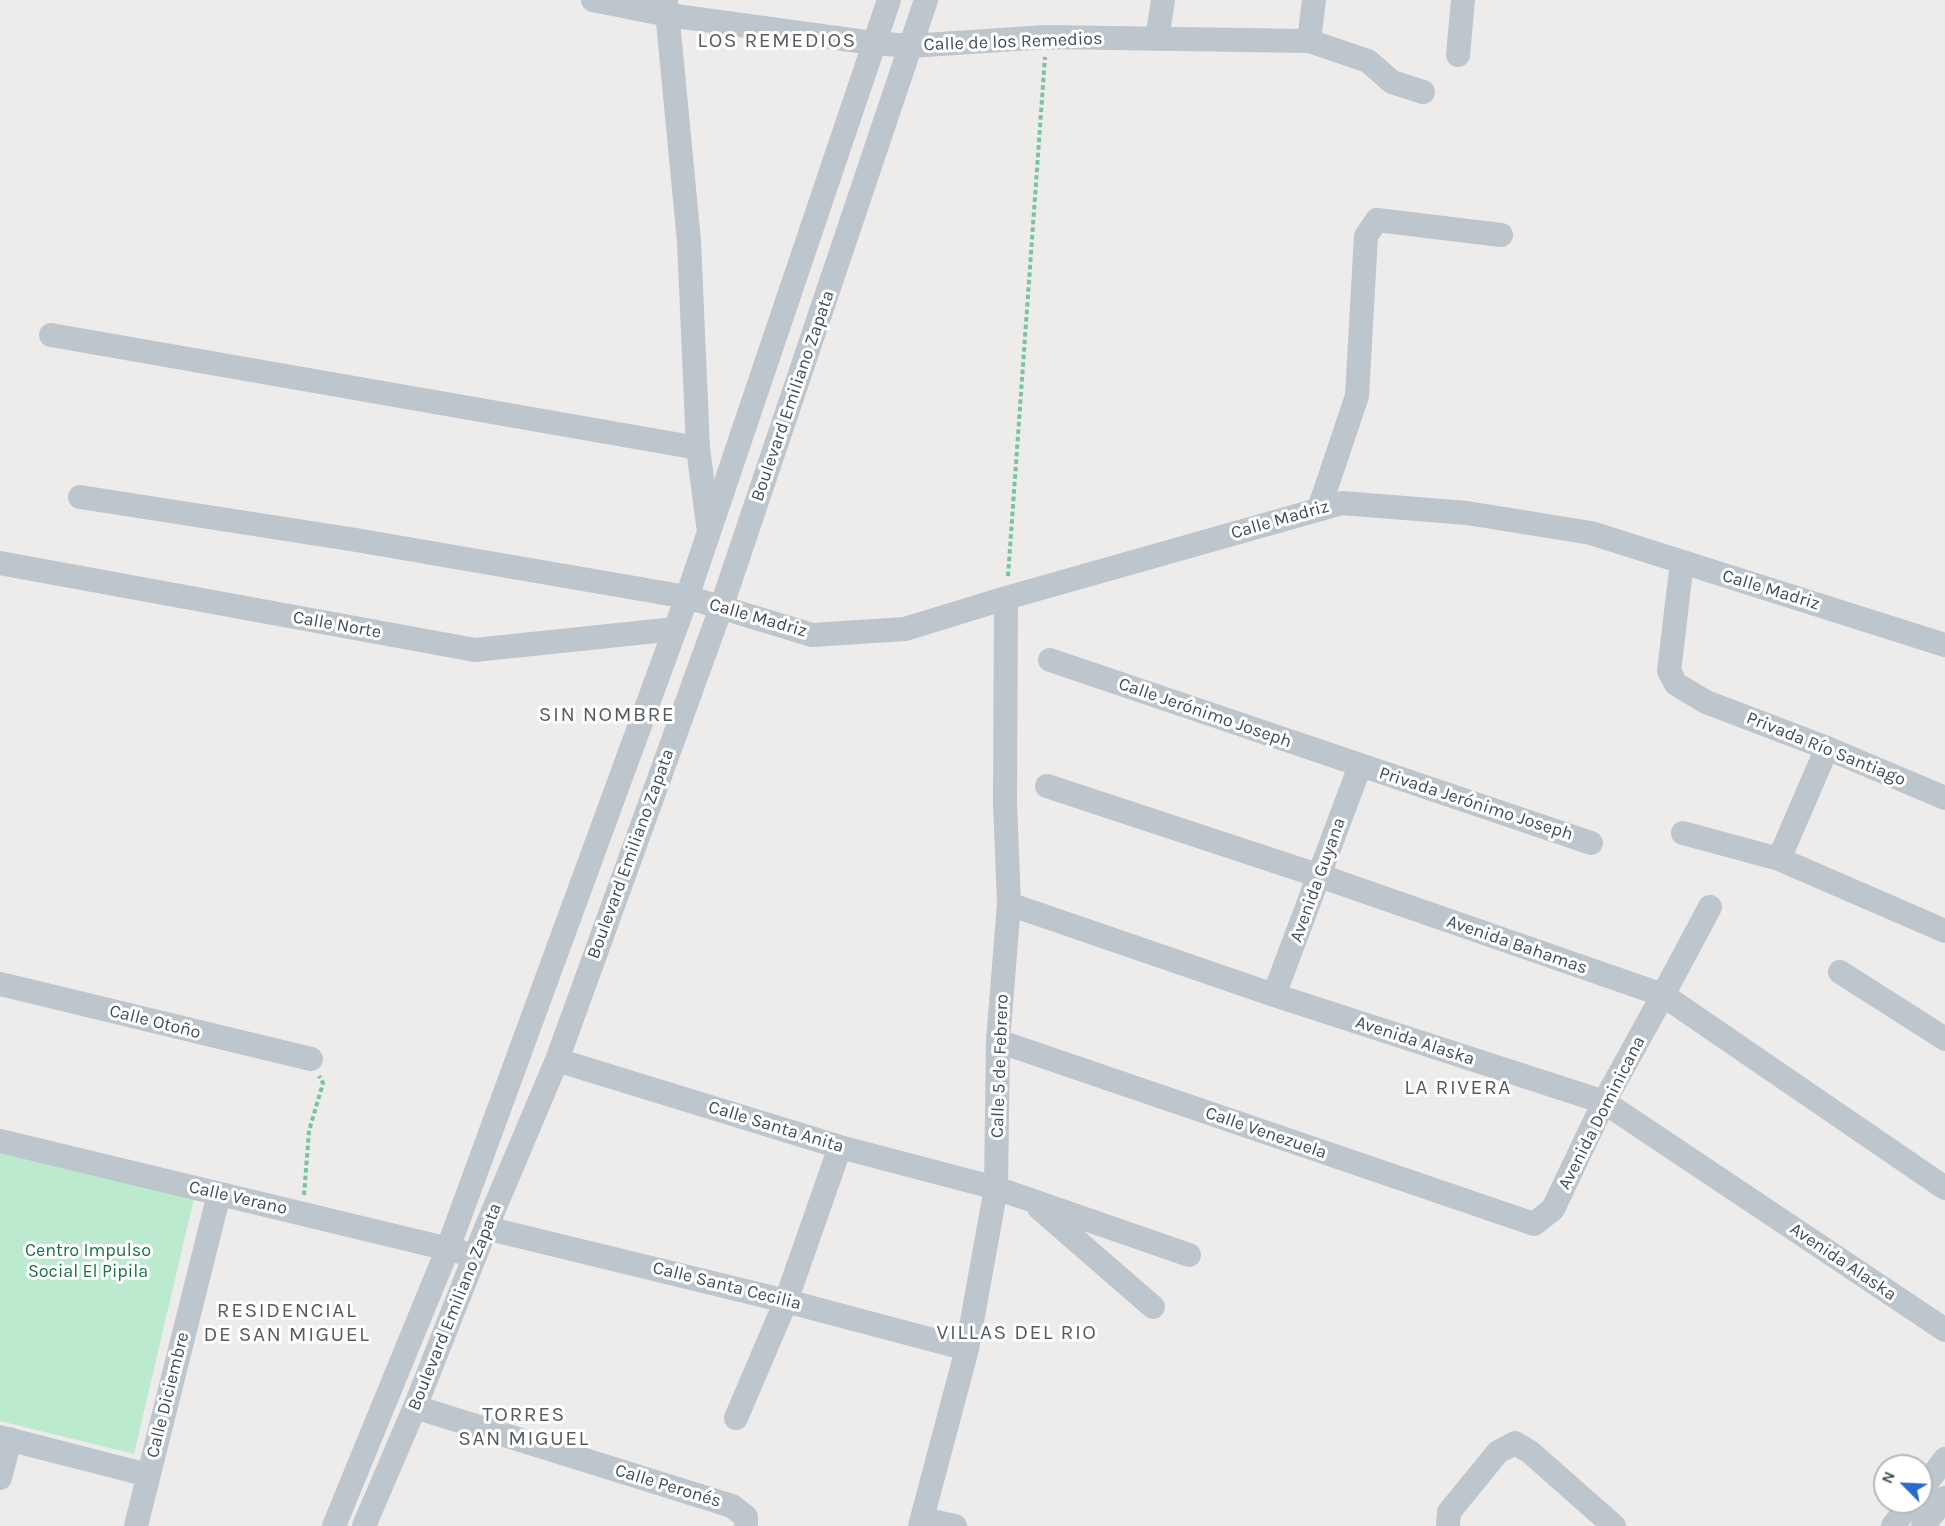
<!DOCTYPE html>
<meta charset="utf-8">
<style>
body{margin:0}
#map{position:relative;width:1945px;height:1526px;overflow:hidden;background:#eeebeb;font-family:Karla,sans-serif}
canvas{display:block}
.north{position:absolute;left:1873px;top:1454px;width:60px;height:60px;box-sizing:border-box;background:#fff;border:2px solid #b5b8bc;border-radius:50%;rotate:294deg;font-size:16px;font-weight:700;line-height:24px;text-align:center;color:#454e57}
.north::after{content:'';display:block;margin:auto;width:21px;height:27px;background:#256dce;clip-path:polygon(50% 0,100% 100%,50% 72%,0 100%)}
</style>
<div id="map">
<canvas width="1945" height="1526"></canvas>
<div class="north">N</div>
</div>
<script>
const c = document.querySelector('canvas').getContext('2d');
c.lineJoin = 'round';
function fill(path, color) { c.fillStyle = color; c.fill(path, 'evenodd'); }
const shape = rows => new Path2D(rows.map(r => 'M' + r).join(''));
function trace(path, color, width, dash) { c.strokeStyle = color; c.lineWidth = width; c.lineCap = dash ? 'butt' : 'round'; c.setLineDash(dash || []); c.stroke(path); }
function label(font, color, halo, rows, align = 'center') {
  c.font = font + ' Karla,sans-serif'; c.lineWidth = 6; c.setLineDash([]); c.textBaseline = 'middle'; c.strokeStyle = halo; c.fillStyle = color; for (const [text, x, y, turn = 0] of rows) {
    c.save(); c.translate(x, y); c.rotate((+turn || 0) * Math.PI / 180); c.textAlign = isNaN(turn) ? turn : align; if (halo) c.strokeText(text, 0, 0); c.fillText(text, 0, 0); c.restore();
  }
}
fill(shape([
 [0,1150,195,1194,134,1454,0,1421]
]), '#bbeace');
trace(shape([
 [1008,576,1045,57],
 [304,1195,309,1131,323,1083,319,1076]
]), '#76c59f', 4, [4.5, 3]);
trace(shape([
 [593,0,668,15,873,43,910,46,1046,37,1309,41,1368,61,1392,82,1423,92],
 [666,1,689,241,698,448,708,525],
 [1157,39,1163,0],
 [1309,41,1314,0],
 [1458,55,1463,0],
 [51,335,698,448],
 [80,497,356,540,687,597,812,635,905,629,1006,598,1342,503,1467,513,1591,533,1945,645],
 [1319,509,1357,396,1366,236,1377,220,1501,235],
 [1682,562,1669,671,1676,684,1706,702,1827,748,1945,798],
 [0,563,475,650,675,629],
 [1050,660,1591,843],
 [1047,786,1320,876,1663,995,1945,1188],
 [1683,833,1779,859,1945,931],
 [1779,859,1827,748],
 [1009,904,1274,995,1604,1102,1945,1330],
 [1840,972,1945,1039],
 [0,984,311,1059],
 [1274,995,1360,766],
 [998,1041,1534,1224,1553,1209,1604,1102,1663,995,1710,907],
 [557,1060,840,1147,996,1188,1189,1255],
 [0,1141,461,1252],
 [1039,1208,1153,1307],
 [486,1228,786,1301,967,1349],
 [415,1407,732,1506,746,1517,746,1526],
 [736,1418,786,1301,840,1147],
 [0,1437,148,1475],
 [0,1478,10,1439],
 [1921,1490,1945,1459],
 [922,1519,955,1526],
 [136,1526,219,1194],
 [334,1526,448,1248,687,597,889,0],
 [364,1526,415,1407,486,1228,557,1060,721,608,926,0],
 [920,1526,967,1349,996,1188,998,1041,1009,904,1005,803,1006,598],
 [1448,1526,1449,1512,1498,1452,1515,1443,1530,1452,1614,1526],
 [1893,1526,1911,1502],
 [1923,1526,1945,1498]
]), '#bdc5cd', 24);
label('18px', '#454e57', '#fff', [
 ["Calle de los Remedios",1013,42,-2],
 ["Boulevard Emiliano Zapata",793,396,-71],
 ["Calle Madriz",1280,520,-16],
 ["Calle Madriz",1771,590,17],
 ["Calle Madriz",758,618,16],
 ["Calle Norte",337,625,10],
 ["Calle Jerónimo Joseph",1205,713,19],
 ["Privada Río Santiago",1826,749,22],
 ["Privada Jerónimo Joseph",1476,804,18],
 ["Boulevard Emiliano Zapata",631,854,-70],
 ["Avenida Guyana",1318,880,-70],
 ["Avenida Bahamas",1517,945,19],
 ["Calle Otoño",155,1022,14],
 ["Avenida Alaska",1415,1041,18],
 ["Calle 5 de Febrero",1000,1066,-88],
 ["Avenida Dominicana",1602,1113,-63],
 ["Calle Santa Anita",776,1127,17],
 ["Calle Venezuela",1266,1133,19],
 ["Calle Verano",238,1198,13],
 ["Avenida Alaska",1843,1262,34],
 ["Calle Santa Cecilia",727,1286,14],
 ["Boulevard Emiliano Zapata",455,1307,-68],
 ["Calle Diciembre",168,1395,-76],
 ["Calle Peronés",668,1486,17]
]);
label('18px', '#1c7248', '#fff', [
 ["Centro Impulso",88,1251],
 ["Social El Pipila",88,1272]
]);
c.letterSpacing = '1.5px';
label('21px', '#585c60', '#fff', [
 ["LOS REMEDIOS",777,41],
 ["SIN NOMBRE",607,715],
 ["LA RIVERA",1458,1088],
 ["RESIDENCIAL",287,1311],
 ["DE SAN MIGUEL",287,1335],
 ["VILLAS DEL RIO",1017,1333],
 ["TORRES",524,1415],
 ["SAN MIGUEL",524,1439]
]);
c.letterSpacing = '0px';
</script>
